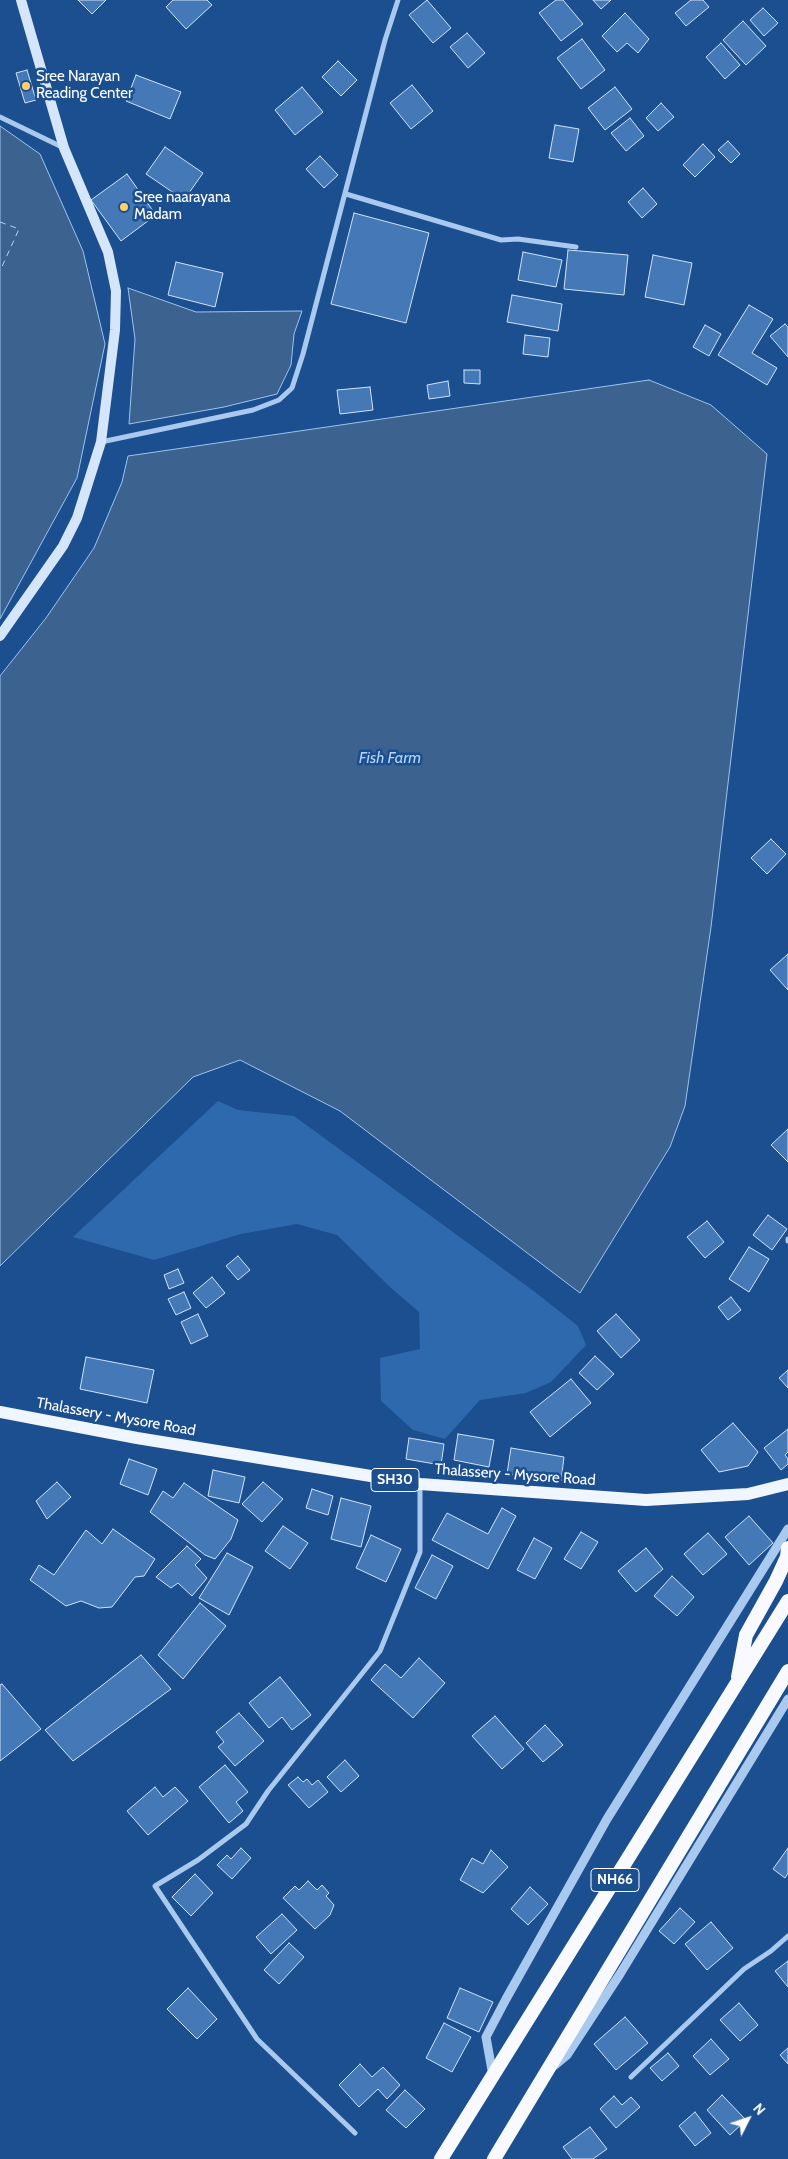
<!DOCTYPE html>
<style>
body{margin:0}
#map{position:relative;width:788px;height:2159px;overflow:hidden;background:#1b4f8f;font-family:Cabin,sans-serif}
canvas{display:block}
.north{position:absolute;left:723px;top:2094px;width:50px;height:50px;-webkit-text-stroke:4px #1b4f8f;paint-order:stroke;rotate:49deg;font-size:14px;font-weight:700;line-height:20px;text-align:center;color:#fff}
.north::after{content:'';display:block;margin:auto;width:18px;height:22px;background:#fff;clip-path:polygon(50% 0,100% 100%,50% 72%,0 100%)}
</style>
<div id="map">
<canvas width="788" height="2159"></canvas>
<div class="north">N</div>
</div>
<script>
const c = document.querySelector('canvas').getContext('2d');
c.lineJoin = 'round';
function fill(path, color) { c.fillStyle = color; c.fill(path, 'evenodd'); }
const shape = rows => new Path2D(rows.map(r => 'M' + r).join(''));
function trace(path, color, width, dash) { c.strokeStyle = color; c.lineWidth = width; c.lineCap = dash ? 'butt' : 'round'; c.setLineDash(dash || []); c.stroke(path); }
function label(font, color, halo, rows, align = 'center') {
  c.font = font + ' Cabin,sans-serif'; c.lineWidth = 5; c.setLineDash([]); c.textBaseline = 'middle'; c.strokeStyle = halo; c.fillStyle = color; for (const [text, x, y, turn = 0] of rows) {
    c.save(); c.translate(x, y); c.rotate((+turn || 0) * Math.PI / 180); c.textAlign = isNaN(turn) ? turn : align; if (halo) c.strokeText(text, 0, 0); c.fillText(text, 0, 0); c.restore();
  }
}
fill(shape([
 [218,1101,238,1110,294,1116,535,1292,578,1326,586,1345,551,1382,526,1393,480,1400,445,1439,413,1430,381,1401,380,1358,420,1349,419,1312,391,1288,337,1235,297,1224,241,1234,154,1260,73,1237]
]), '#2e69ad');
const water = shape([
 [0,126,40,154,83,251,105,344,77,478,0,619,0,126],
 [128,288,196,312,302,311,294,334,291,365,277,394,224,407,129,424,135,339,128,288],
 [649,380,711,405,767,454,711,927,685,1106,670,1147,580,1293,340,1111,240,1060,193,1077,0,1266,0,676,46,618,94,548,122,482,128,456,649,380]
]);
fill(water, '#3c6290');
trace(water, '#9cc4f0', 1);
trace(shape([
 [0,222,19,229,0,271]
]), '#b5d3f5', 1, [6, 5]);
const building = shape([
 [78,0,106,0,92,14,78,0],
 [173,0,207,0,212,5,186,29,166,7,173,0],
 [427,0,451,28,433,43,409,15,427,0],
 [556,0,563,0,583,24,561,41,539,13,556,0],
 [593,0,611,0,601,9,593,0],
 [691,0,703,0,709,7,686,26,675,13,691,0],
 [763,8,778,23,764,36,750,20,763,8],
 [625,13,649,39,638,53,627,43,617,52,602,36,625,13],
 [743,21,766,46,746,65,723,40,743,21],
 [467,33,485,53,468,68,450,47,467,33],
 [582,39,605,70,581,89,557,58,582,39],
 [721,43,740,65,725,79,706,57,721,43],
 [338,61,357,80,341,96,322,77,338,61],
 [27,70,36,100,25,103,16,73,27,70],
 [136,75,181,92,170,119,126,101,136,75],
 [412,85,433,111,411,129,390,103,412,85],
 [302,87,323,112,295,135,275,110,302,87],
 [615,87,632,109,605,130,588,108,615,87],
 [661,103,674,117,658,131,646,118,661,103],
 [630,118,644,136,626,151,611,133,630,118],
 [555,125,579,129,573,162,549,158,555,125],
 [728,141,740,154,731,163,718,150,728,141],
 [703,144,715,157,695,177,683,165,703,144],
 [165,147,203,173,184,200,146,174,165,147],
 [320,156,338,175,324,188,306,169,320,156],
 [127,174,156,215,121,241,91,200,127,174],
 [643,188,657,204,642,218,628,202,643,188],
 [354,213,429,233,406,323,331,304,354,213],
 [568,250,628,255,624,295,564,289,568,250],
 [523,252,562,260,556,287,518,280,523,252],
 [653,255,692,263,684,305,645,297,653,255],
 [176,262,223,273,215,307,168,295,176,262],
 [512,295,562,304,558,331,507,322,512,295],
 [749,305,773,319,752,353,777,368,767,385,718,355,749,305],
 [785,324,788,327,788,357,770,336,785,324],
 [705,325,721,334,709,356,693,347,705,325],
 [525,335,550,338,548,357,523,354,525,335],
 [464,370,480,370,480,384,464,383,464,370],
 [448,381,450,396,429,399,427,385,448,381],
 [370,387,373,410,340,414,337,390,370,387],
 [771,839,786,854,767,874,751,858,771,839],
 [788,954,788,990,770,970,788,954],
 [788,1129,788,1162,771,1145,788,1129],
 [768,1215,787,1229,772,1250,753,1235,768,1215],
 [707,1221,724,1242,705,1258,687,1237,707,1221],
 [749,1247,769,1259,749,1292,729,1279,749,1247],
 [238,1256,250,1270,238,1280,226,1266,238,1256],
 [178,1269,184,1283,169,1289,164,1275,178,1269],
 [212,1277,225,1293,206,1308,193,1293,212,1277],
 [184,1292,191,1308,176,1315,168,1299,184,1292],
 [731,1297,741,1310,728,1320,718,1307,731,1297],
 [198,1314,208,1336,191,1344,181,1322,198,1314],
 [616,1314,640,1340,621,1358,597,1331,616,1314],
 [595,1356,614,1374,597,1390,579,1373,595,1356],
 [86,1357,154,1370,147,1403,80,1389,86,1357],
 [788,1370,788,1388,779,1378,788,1370],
 [571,1379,591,1403,550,1437,530,1412,571,1379],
 [733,1423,758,1452,748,1466,719,1472,701,1450,733,1423],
 [788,1429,788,1452,785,1455,788,1459,788,1464,781,1470,764,1448,788,1429],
 [458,1434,494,1440,489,1467,454,1460,458,1434],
 [409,1438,444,1444,441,1465,406,1459,409,1438],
 [511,1448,564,1457,561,1481,507,1474,511,1448],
 [129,1459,157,1469,148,1495,120,1484,129,1459],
 [213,1470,245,1477,239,1503,208,1496,213,1470],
 [57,1482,71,1497,47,1519,36,1501,57,1482],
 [263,1482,283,1499,262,1522,242,1504,263,1482],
 [184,1483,238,1520,231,1539,215,1559,205,1555,150,1512,163,1491,173,1498,184,1483],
 [312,1489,333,1496,328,1515,306,1508,312,1489],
 [341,1498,371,1506,361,1547,331,1539,341,1498],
 [502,1508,516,1516,488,1569,432,1540,447,1513,488,1534,502,1508],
 [749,1516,773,1543,749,1565,725,1537,749,1516],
 [283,1526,308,1543,290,1569,265,1551,283,1526],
 [113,1529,155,1559,144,1576,135,1577,112,1607,99,1608,81,1601,66,1606,30,1580,39,1565,54,1575,86,1530,102,1544,113,1529],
 [581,1532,598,1542,581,1569,564,1559,581,1532],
 [708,1533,727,1554,703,1575,684,1554,708,1533],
 [371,1535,401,1549,386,1582,356,1568,371,1535],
 [534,1538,552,1548,535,1579,517,1570,534,1538],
 [187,1546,201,1559,195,1565,207,1578,192,1596,178,1583,171,1588,156,1577,187,1546],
 [646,1548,663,1569,636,1592,618,1571,646,1548],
 [227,1553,253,1567,229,1615,199,1598,227,1553],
 [432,1555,453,1566,436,1599,415,1588,432,1555],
 [672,1576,694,1597,677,1616,654,1596,672,1576],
 [200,1603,226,1626,183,1679,158,1655,200,1603],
 [141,1655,171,1689,73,1761,45,1730,141,1655],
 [419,1658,445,1683,413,1718,371,1680,385,1664,401,1678,419,1658],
 [280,1677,311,1715,292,1730,282,1717,269,1728,249,1703,280,1677],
 [2,1684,41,1729,0,1761,0,1685,2,1684],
 [239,1713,264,1741,235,1766,218,1747,224,1742,216,1732,239,1713],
 [495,1716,524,1749,502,1769,472,1736,495,1716],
 [545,1725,563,1745,543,1762,526,1743,545,1725],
 [345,1760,359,1776,341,1792,327,1777,345,1760],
 [225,1765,248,1792,236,1802,243,1811,229,1823,199,1787,225,1765],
 [298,1777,303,1782,307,1779,312,1785,318,1780,328,1792,309,1808,288,1785,298,1777],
 [155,1787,163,1797,175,1787,188,1801,148,1835,127,1811,155,1787],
 [241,1848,251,1858,232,1879,217,1865,227,1855,231,1859,241,1848],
 [788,1848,788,1873,785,1878,773,1869,788,1848],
 [491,1850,508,1867,483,1893,460,1880,472,1858,483,1864,491,1850],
 [195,1874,213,1893,191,1916,172,1897,195,1874],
 [308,1881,317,1890,322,1885,329,1893,326,1896,334,1905,330,1915,315,1929,283,1898,295,1886,299,1890,308,1881],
 [530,1887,548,1904,528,1925,511,1909,530,1887],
 [680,1908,695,1922,674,1944,659,1931,680,1908],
 [282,1914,297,1930,271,1954,256,1937,282,1914],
 [711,1922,733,1948,707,1970,685,1944,711,1922],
 [289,1943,304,1957,279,1984,264,1970,289,1943],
 [788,1961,788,1987,775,1971,788,1961],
 [188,1988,217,2019,197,2039,167,2009,188,1988],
 [460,1988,493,2002,479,2032,447,2018,460,1988],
 [739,2003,758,2025,740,2041,720,2020,739,2003],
 [625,2017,648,2043,616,2070,594,2044,625,2017],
 [444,2023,471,2037,452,2072,426,2058,444,2023],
 [711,2039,729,2059,710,2075,693,2056,711,2039],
 [788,2048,788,2064,780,2055,788,2048],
 [668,2053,679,2066,662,2081,650,2068,668,2053],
 [360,2064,372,2077,383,2067,400,2085,387,2099,378,2089,359,2107,339,2085,360,2064],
 [405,2090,425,2109,406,2128,386,2110,405,2090],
 [722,2095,746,2120,730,2135,707,2110,722,2095],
 [614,2096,622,2105,631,2097,640,2107,616,2128,600,2109,614,2096],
 [695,2112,711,2133,695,2146,679,2126,695,2112],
 [590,2127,607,2149,593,2159,572,2159,563,2147,590,2127]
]);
fill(building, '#4478b7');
trace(building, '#cfe3fa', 1);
trace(shape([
 [0,117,64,148],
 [346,194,501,240,518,239,576,247],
 [101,442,253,410,279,400,292,388,303,354,385,40,398,0],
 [788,1239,788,1241],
 [631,2077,744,1969,771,1951,788,1936],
 [355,2133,257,2039,155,1886,198,1860,246,1824,268,1791,380,1651,420,1552,420,1484]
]), '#a9c9ee', 5);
trace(shape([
 [555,2065,567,2055,620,1974,788,1699],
 [493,2076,486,2037,506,1999,607,1819,788,1529]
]), '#a9c9ee', 9);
trace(shape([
 [0,636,63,546,77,518,101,442,115,330,116,291,108,252,64,148,21,0]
]), '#d6e6fa', 10);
trace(shape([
 [0,1412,137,1438,420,1484,646,1500,748,1494,788,1484]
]), '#f0f6ff', 12);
trace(shape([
 [738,1677,746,1635,776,1581,787,1557,788,1548],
 [441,2159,788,1601],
 [494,2159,788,1671]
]), '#f8faff', 14);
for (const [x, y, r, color] of [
 [26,86,5,"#ffd166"],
 [124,207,5,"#ffd166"]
]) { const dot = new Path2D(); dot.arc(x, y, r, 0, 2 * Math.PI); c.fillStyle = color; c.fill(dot); trace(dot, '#1b4f8f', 2); }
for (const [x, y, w] of [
 [395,1480,48],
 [615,1880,48]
]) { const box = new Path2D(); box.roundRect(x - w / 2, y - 11.5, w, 23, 4); c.fillStyle = '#1b4f8f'; c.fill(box); trace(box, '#fff', 1); }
label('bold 14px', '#fff', null, [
 ["SH30",395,1480],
 ["NH66",615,1880]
]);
label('15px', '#fff', '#1b4f8f', [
 ["Sree Narayan",36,77],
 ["Reading Center",36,94],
 ["Sree naarayana",134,198],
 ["Madam",134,215]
], 'left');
label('15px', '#fff', '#1b4f8f', [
 ["Thalassery - Mysore Road",116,1417,10],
 ["Thalassery - Mysore Road",515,1475,4]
]);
label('italic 16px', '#b5d3f5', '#1b4f8f', [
 ["Fish Farm",390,758]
]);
</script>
